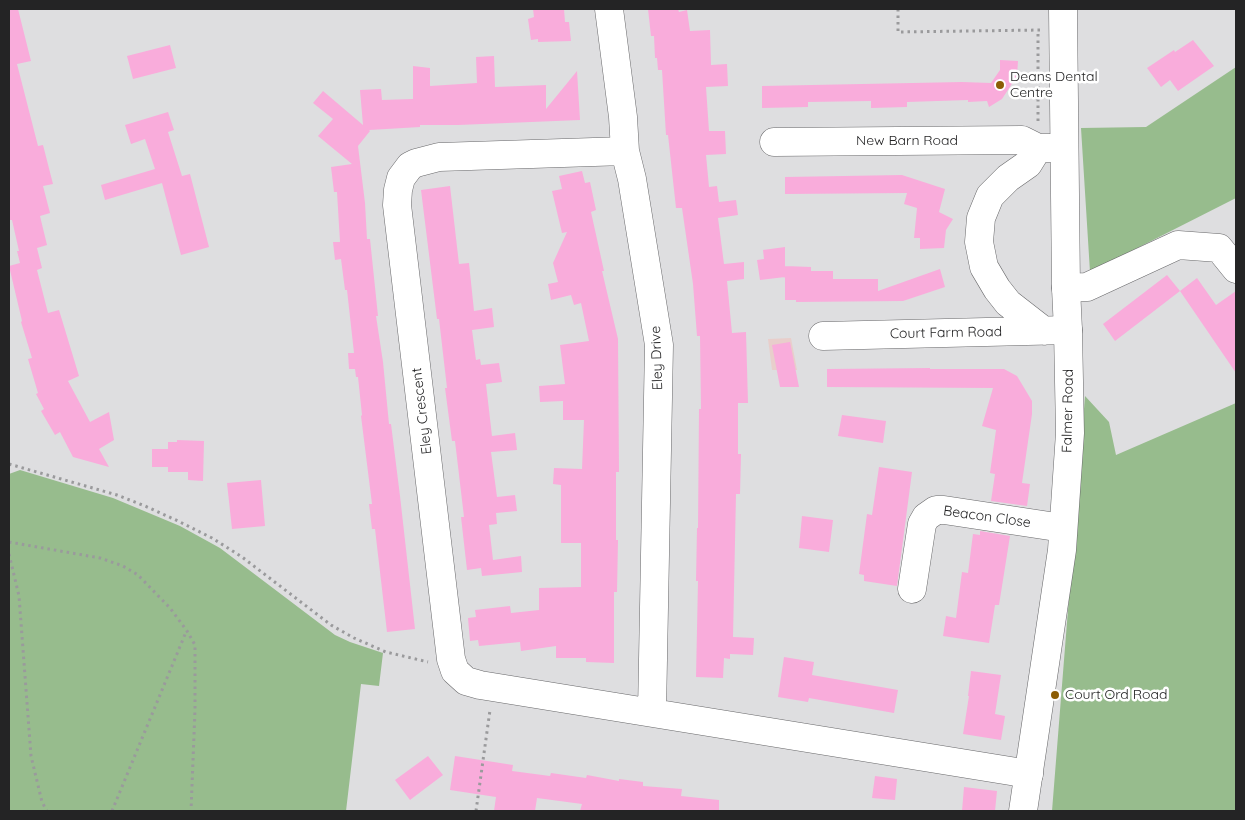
<!DOCTYPE html>
<style>
body{margin:0}
#map{position:relative;width:1245px;height:820px;overflow:hidden;background:#dedee0;font-family:Quicksand,sans-serif}
canvas{display:block}
.frame{position:absolute;inset:0;border:10px solid #242425;pointer-events:none}
</style>
<div id="map">
<canvas width="1245" height="820"></canvas>
<div class="frame"></div>
</div>
<script>
const c = document.querySelector('canvas').getContext('2d');
c.lineJoin = 'round';
function fill(path, color) { c.fillStyle = color; c.fill(path, 'evenodd'); }
const shape = rows => new Path2D(rows.map(r => 'M' + r).join(''));
function trace(path, color, width, dash) { c.strokeStyle = color; c.lineWidth = width; c.lineCap = dash ? 'butt' : 'round'; c.setLineDash(dash || []); c.stroke(path); }
function label(font, color, halo, rows, align = 'center') {
  c.font = font + ' Quicksand,sans-serif'; c.lineWidth = 5; c.setLineDash([]); c.textBaseline = 'middle'; c.strokeStyle = halo; c.fillStyle = color; for (const [text, x, y, turn = 0] of rows) {
    c.save(); c.translate(x, y); c.rotate((+turn || 0) * Math.PI / 180); c.textAlign = isNaN(turn) ? turn : align; if (halo) c.strokeText(text, 0, 0); c.fillText(text, 0, 0); c.restore();
  }
}
fill(shape([
 [791,338,797,370,772,370,768,339]
]), '#e8cecb');
fill(shape([
 [1236,67,1236,198,1090,272,1081,128,1146,127],
 [1085,396,1109,422,1116,455,1236,403,1236,811,1052,811],
 [20,470,113,498,180,526,220,548,335,635,350,642,383,653,379,686,361,684,346,811,9,811,9,474]
]), '#97bc8d');
fill(shape([
 [9,9,18,9,31,61,17,64,38,146,43,145,53,184,43,186,50,213,40,216,47,245,37,248,42,268,37,270,48,313,59,310,79,376,68,381,90,422,109,412,114,440,99,449,109,467,73,457,60,432,55,435,41,411,44,409,36,394,38,393,28,359,32,358,21,322,22,321,9,266,20,263,17,251,19,251,12,220,9,220],
 [533,9,564,9,565,22,569,22,571,41,538,42,538,39,531,40,528,19,534,17],
 [648,9,678,9,679,12,687,10,690,31,710,30,711,65,727,64,728,86,706,87,709,131,725,131,726,154,706,155,709,187,717,186,719,202,736,200,738,215,718,218,724,264,744,262,744,279,727,281,732,333,746,332,748,403,738,403,738,454,741,454,740,494,736,494,733,637,754,638,753,655,730,654,730,659,724,658,723,678,696,677,698,581,696,581,697,528,698,528,699,409,701,409,700,336,697,336,693,284,682,208,676,208,668,135,666,135,662,70,658,70,657,58,655,58,654,36,651,36],
 [1193,40,1214,66,1178,91,1170,80,1161,87,1147,68,1174,50,1175,52],
 [170,45,176,68,133,79,127,56],
 [494,56,495,87,546,85,546,109,577,71,580,120,458,125,420,125,420,127,369,130,370,131,358,146,365,203,367,239,370,239,378,316,376,316,383,362,389,424,391,424,400,496,415,629,387,632,375,529,372,529,369,504,372,504,361,416,362,415,358,377,356,377,355,369,349,369,348,353,354,353,347,290,345,290,341,259,335,260,333,242,340,242,337,192,334,192,331,167,352,164,318,136,333,119,313,103,323,91,363,125,360,90,381,89,382,100,413,99,413,66,430,68,430,86,477,83,476,57],
 [1000,60,1018,61,1017,76,1002,99,989,107,987,101,968,102,968,100,907,102,907,107,871,108,871,101,808,102,808,107,762,108,762,86,962,82,991,83,1000,70],
 [168,112,174,130,168,132,182,176,190,174,209,247,181,255,162,183,105,200,101,185,155,169,145,139,131,144,125,125],
 [582,171,585,183,590,182,596,210,591,212,604,271,602,271,618,339,619,472,616,472,616,540,618,540,617,592,614,592,614,663,586,662,586,658,556,658,556,646,521,651,520,642,479,646,478,640,470,641,468,618,476,617,475,610,510,606,511,613,539,610,539,588,581,587,581,543,561,543,561,485,553,484,554,468,582,469,584,420,563,420,563,401,540,402,539,386,565,384,560,345,589,341,581,303,574,305,571,295,551,300,548,284,558,282,553,263,567,232,562,233,552,191,562,189,559,176],
 [902,175,945,189,939,212,953,219,946,230,944,248,920,249,920,238,914,238,917,208,904,204,907,193,785,194,785,177],
 [450,186,459,264,469,263,474,311,492,308,494,327,472,330,476,360,480,359,481,365,499,363,502,382,486,384,492,436,515,433,517,450,491,452,497,497,515,495,517,511,496,513,497,524,489,525,493,560,521,556,522,572,482,576,481,568,467,570,461,517,464,517,455,441,452,441,445,388,447,388,439,319,437,319,421,190],
 [785,247,785,277,760,280,757,260,764,259,763,250],
 [785,266,811,267,811,271,833,271,833,279,878,279,878,291,940,269,945,287,903,301,796,302,796,300,785,300],
 [1167,275,1180,291,1115,341,1103,324],
 [1197,278,1216,305,1236,291,1236,373,1180,291],
 [790,342,799,387,780,387,772,345],
 [930,368,930,369,1004,369,1017,376,1032,401,1032,414,1022,483,1030,484,1027,506,991,501,995,474,990,473,996,430,982,426,993,388,827,387,827,369],
 [842,415,886,421,883,443,838,436],
 [177,440,204,441,203,481,188,480,188,472,168,472,168,467,152,467,152,449,168,449,168,442,177,442],
 [879,467,912,472,897,586,864,581,864,575,859,574,867,514,872,515],
 [261,480,265,526,232,529,227,483],
 [802,516,833,520,829,552,799,548],
 [980,531,1010,536,999,605,995,605,989,643,943,636,946,616,956,618,962,572,968,573,973,534,980,535],
 [784,657,814,662,812,675,898,690,894,713,809,698,808,702,778,697],
 [971,671,1001,675,995,714,1005,716,1001,740,963,734,969,696,968,696],
 [428,756,443,775,410,800,395,780],
 [455,756,513,765,512,771,550,776,551,773,586,778,587,775,619,781,619,779,643,782,643,786,682,789,681,796,719,800,719,811,580,811,582,804,537,798,535,811,494,811,496,797,450,790],
 [875,776,897,779,895,800,872,798],
 [964,787,997,791,995,811,962,811]
]), '#f9acdb');
const minor = shape([
 [609,9,623,117,625,151,632,179,659,345,652,712],
 [774,142,1022,140,1038,148,1064,148],
 [1038,148,1028,164,1008,178,990,196,981,218,979,242,984,267,997,289,1008,303,1044,331],
 [625,151,439,157,416,163,410,166,401,178,398,190,397,205,451,659,455,671,466,681,480,685,1029,774],
 [1066,288,1087,287,1178,245,1219,248,1236,269],
 [823,336,1068,330],
 [912,589,922,524,926,517,936,510,944,510,1063,528]
]);
const major = shape([
 [1023,811,1062,550,1070,433,1068,330,1066,288,1063,9]
]);
trace(minor, '#68686a', 29);
trace(major, '#68686a', 29);
trace(shape([
 [898,9,898,32,1040,30],
 [1038,34,1038,123],
 [9,464,117,495,145,506,178,521,212,538,242,557,331,625,354,638,386,652,428,662],
 [9,542,100,558,123,566,138,575,170,608,187,631,195,645,195,710,191,811],
 [9,554,19,596,31,756,42,802,47,811],
 [112,811,186,632],
 [476,811,490,710]
]), '#9a9a9c', 3, [2.5, 4]);
trace(minor, '#fff', 28);
trace(major, '#fff', 28);
for (const [x, y, r, color] of [
 [1000,85,5,"#8c5d05"],
 [1055,695,5,"#8c5d05"]
]) { const dot = new Path2D(); dot.arc(x, y, r, 0, 2 * Math.PI); c.fillStyle = color; c.fill(dot); trace(dot, '#fff', 2); }
label('14px', '#242425', '#fff', [
 ["Deans Dental",1010,77],
 ["Centre",1010,93],
 ["Court Ord Road",1065,695]
], 'left');
label('14px', '#242425', '#fff', [
 ["New Barn Road",907,141],
 ["Court Farm Road",946,333,-1],
 ["Eley Drive",657,358,-92],
 ["Eley Crescent",422,411,-97],
 ["Falmer Road",1068,411,-89],
 ["Beacon Close",987,517,8]
]);
</script>
